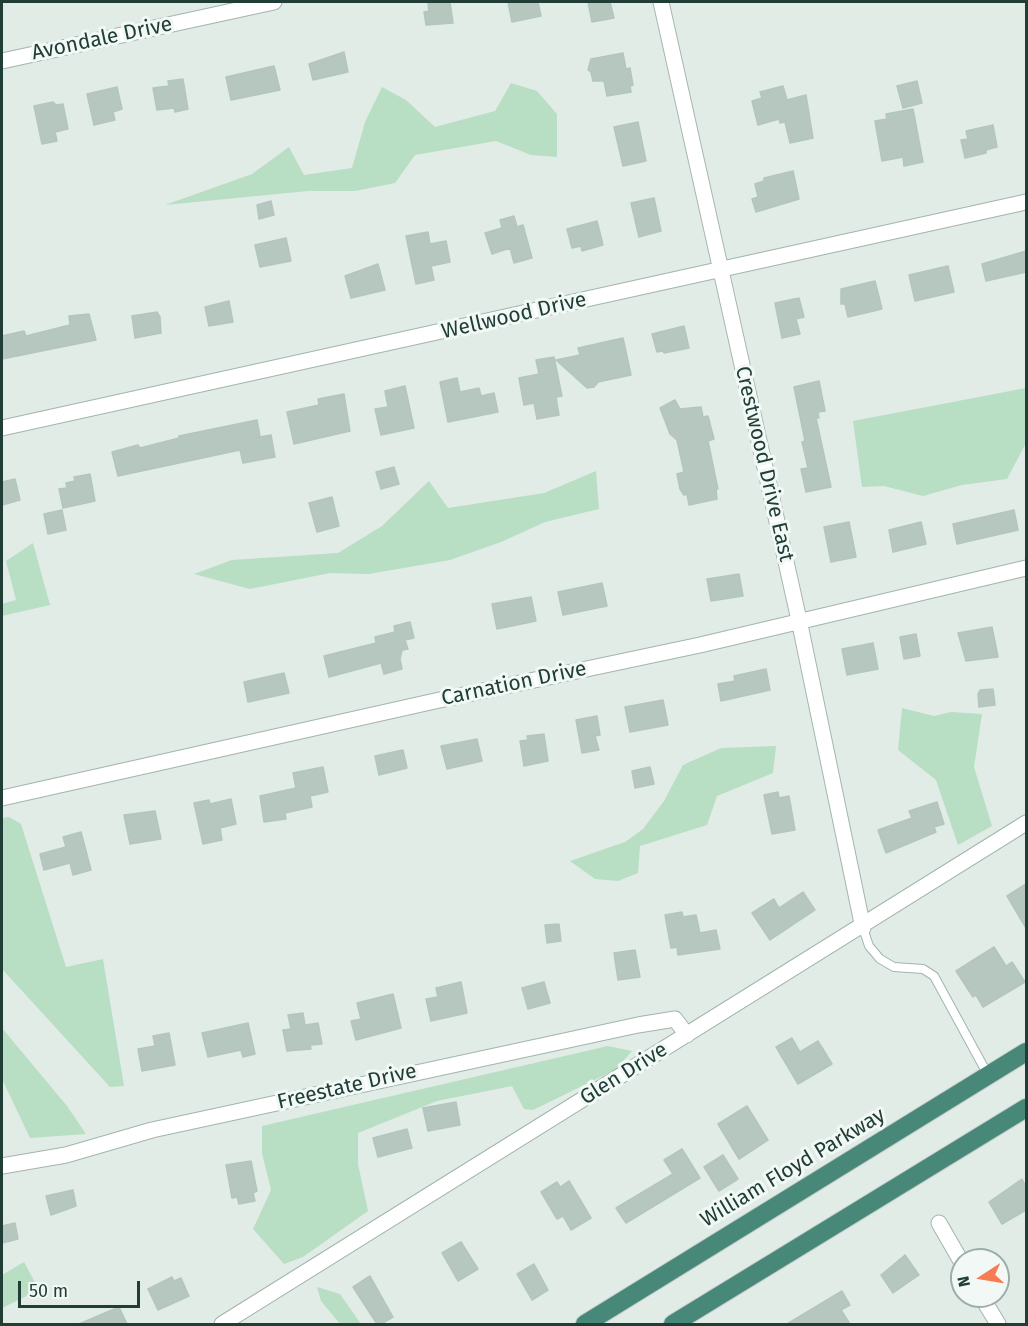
<!DOCTYPE html>
<style>
body{margin:0}
#map{position:relative;width:1028px;height:1326px;overflow:hidden;background:#e1ece7;font-family:"Fira Sans",sans-serif}
canvas{display:block}
.frame{position:absolute;inset:0;border:3px solid #203d36;pointer-events:none}
.north{position:absolute;left:950px;top:1248px;width:60px;height:60px;box-sizing:border-box;background:#f1f8f5;border:2px solid #9dada9;border-radius:50%;rotate:258deg;font-size:16px;font-weight:700;line-height:24px;text-align:center;color:#203d36}
.north::after{content:'';display:block;margin:auto;width:21px;height:27px;background:#f87c53;clip-path:polygon(50% 0,100% 100%,50% 72%,0 100%)}
.scale{position:absolute;left:18px;top:1281px;width:122px;height:27px;box-sizing:border-box;border:3px solid #203d36;border-top:0;padding-left:8px;font-size:18px;line-height:21px;white-space:nowrap;color:#203d36;-webkit-text-stroke:4px #f1f8f5;paint-order:stroke}
</style>
<div id="map">
<canvas width="1028" height="1326"></canvas>
<div class="frame"></div>
<div class="north">N</div>
<div class="scale">50 m</div>
</div>
<script>
const c = document.querySelector('canvas').getContext('2d');
c.lineJoin = 'round';
function fill(path, color) { c.fillStyle = color; c.fill(path, 'evenodd'); }
const shape = rows => new Path2D(rows.map(r => 'M' + r).join(''));
function trace(path, color, width, dash) { c.strokeStyle = color; c.lineWidth = width; c.lineCap = dash ? 'butt' : 'round'; c.setLineDash(dash || []); c.stroke(path); }
function label(font, color, halo, rows, align = 'center') {
  c.font = font + ' "Fira Sans",sans-serif'; c.lineWidth = 6; c.setLineDash([]); c.textBaseline = 'middle'; c.strokeStyle = halo; c.fillStyle = color; for (const [text, x, y, turn = 0] of rows) {
    c.save(); c.translate(x, y); c.rotate((+turn || 0) * Math.PI / 180); c.textAlign = isNaN(turn) ? turn : align; if (halo) c.strokeText(text, 0, 0); c.fillText(text, 0, 0); c.restore();
  }
}
fill(shape([
 [511,83,537,91,557,114,557,157,531,155,496,141,415,155,395,183,355,191,308,191,165,205,252,174,289,147,304,175,352,168,365,122,382,87,406,100,435,127,495,111],
 [1026,388,1026,443,1007,479,962,485,923,496,884,486,862,487,853,421],
 [596,471,599,509,545,522,501,542,450,560,369,574,330,573,250,589,194,574,232,560,338,553,382,526,429,481,448,508,544,493],
 [33,543,50,605,2,616,2,604,16,600,6,561],
 [902,708,934,716,951,712,982,714,974,767,992,826,958,845,936,780,898,750],
 [776,746,773,773,717,796,707,825,640,846,638,873,618,881,595,879,570,861,625,842,643,829,664,801,683,765,721,748],
 [9,817,21,824,66,967,103,959,124,1086,110,1087,2,969,2,818],
 [2,1028,67,1106,86,1134,30,1138,2,1079],
 [608,1046,632,1051,615,1070,533,1110,524,1109,512,1086,437,1101,358,1133,358,1164,368,1211,303,1257,284,1264,253,1229,271,1190,262,1153,262,1126],
 [24,1262,39,1290,2,1308,2,1275],
 [317,1287,340,1294,361,1324,340,1324,321,1301]
]), '#b8dec3');
const building = shape([
 [435,2,450,2,453,23,426,25,424,12,429,11,428,4,435,2],
 [508,2,538,2,541,16,512,22,508,2],
 [588,2,610,2,614,18,592,22,588,2],
 [344,52,348,72,313,80,309,64,344,52],
 [623,53,626,69,630,68,633,85,630,86,631,92,607,96,604,81,593,81,591,72,588,70,591,59,623,53],
 [274,66,280,90,231,100,226,77,274,66],
 [183,79,188,109,175,112,174,108,157,110,153,88,169,86,168,81,183,79],
 [917,81,922,103,903,108,897,86,917,81],
 [783,86,787,100,806,95,813,138,790,143,785,122,780,123,779,119,758,125,752,101,762,98,760,92,783,86],
 [117,87,122,109,113,112,115,120,94,125,87,94,117,87],
 [53,102,56,105,63,104,68,129,55,132,57,141,42,144,34,106,53,102],
 [913,109,923,162,904,166,903,157,882,161,875,121,887,119,886,114,913,109],
 [638,122,646,161,623,166,614,127,638,122],
 [993,125,997,147,986,150,986,153,965,158,961,140,968,139,966,131,993,125],
 [793,171,799,199,756,212,752,199,758,197,755,184,764,181,764,178,793,171],
 [654,198,661,231,639,237,631,203,654,198],
 [271,201,274,215,259,219,257,205,271,201],
 [514,216,517,227,523,225,532,258,514,263,510,248,492,254,485,233,502,228,500,220,514,216],
 [597,221,603,245,582,251,581,246,572,248,567,229,597,221],
 [428,232,430,244,446,241,450,262,431,266,434,280,416,284,406,236,428,232],
 [286,238,291,261,260,267,255,245,286,238],
 [1026,251,1026,272,986,281,982,264,1026,251],
 [378,264,385,290,351,298,345,276,378,264],
 [948,266,954,292,915,301,909,275,948,266],
 [875,281,882,309,848,317,845,304,841,304,841,289,875,281],
 [799,298,804,317,796,319,800,334,782,338,775,303,799,298],
 [229,301,233,322,209,326,205,307,229,301],
 [157,312,160,317,161,333,135,338,132,316,157,312],
 [89,314,96,340,2,359,2,336,24,331,26,336,70,325,69,316,89,314],
 [684,326,689,348,664,353,663,351,657,352,652,334,684,326],
 [623,338,631,375,598,382,594,387,587,388,556,360,580,355,578,348,623,338],
 [554,357,562,396,556,397,559,415,537,419,534,403,524,405,519,378,539,374,536,360,554,357],
 [457,378,460,392,479,388,481,396,494,393,498,412,448,422,440,382,457,378],
 [819,381,825,411,818,412,819,418,816,418,831,487,806,492,801,469,808,468,802,442,805,441,794,387,819,381],
 [405,386,414,428,381,435,375,409,388,407,385,391,405,386],
 [344,394,350,431,294,444,287,412,319,405,318,399,344,394],
 [675,400,680,409,701,407,703,417,708,416,714,439,708,441,718,489,716,489,717,499,689,505,687,494,684,495,680,489,677,474,684,472,677,440,670,434,660,408,675,400],
 [257,420,260,437,271,435,275,457,243,463,240,450,118,476,112,452,138,445,140,448,179,438,179,436,257,420],
 [394,467,399,484,381,489,376,472,394,467],
 [90,474,95,501,63,508,59,489,67,488,66,483,75,481,74,477,90,474],
 [15,479,20,500,2,505,2,482,15,479],
 [332,497,339,526,317,532,309,503,332,497],
 [62,510,66,530,48,534,44,514,62,510],
 [1014,510,1018,530,957,544,953,524,1014,510],
 [849,522,856,557,831,562,824,527,849,522],
 [921,522,926,544,893,552,889,530,921,522],
 [739,574,743,596,711,601,707,579,739,574],
 [602,583,607,606,563,615,558,592,602,583],
 [531,597,536,621,497,629,492,604,531,597],
 [410,622,414,638,405,640,408,649,402,650,400,659,402,669,384,674,381,663,329,677,324,656,376,643,375,637,395,632,394,626,410,622],
 [992,627,998,657,966,661,958,633,992,627],
 [916,634,920,656,904,659,900,637,916,634],
 [873,643,878,669,847,675,842,649,873,643],
 [766,669,770,690,721,701,718,684,735,681,734,676,766,669],
 [284,673,289,693,248,702,244,682,284,673],
 [993,689,995,705,979,707,978,694,980,690,993,689],
 [663,700,668,725,630,732,625,707,663,700],
 [597,716,600,735,595,736,599,750,582,753,576,720,597,716],
 [544,734,548,761,524,766,520,741,528,740,527,736,544,734],
 [477,739,482,761,447,769,441,746,477,739],
 [403,750,407,768,379,775,375,756,403,750],
 [323,767,328,792,310,796,312,807,285,813,286,819,264,822,260,796,296,788,293,773,323,767],
 [650,767,654,784,635,788,632,771,650,767],
 [778,792,779,798,789,796,795,830,772,834,764,795,778,792],
 [231,799,236,824,220,828,222,840,203,844,194,803,209,800,210,804,231,799],
 [937,802,944,824,934,827,936,832,886,853,878,830,912,818,909,811,937,802],
 [155,811,161,839,130,844,124,815,155,811],
 [81,832,91,870,73,875,70,863,44,870,40,854,66,847,63,837,81,832],
 [1026,884,1026,928,1007,896,1026,884],
 [803,892,815,910,770,940,752,913,774,899,779,908,803,892],
 [682,912,683,917,696,915,700,933,716,930,720,949,678,955,677,947,671,948,665,915,682,912],
 [559,924,561,941,547,943,545,925,559,924],
 [994,947,1006,966,1012,962,1025,982,983,1007,976,995,973,997,956,971,994,947],
 [635,950,640,977,618,980,614,953,635,950],
 [461,982,467,1013,431,1021,426,999,438,997,436,988,461,982],
 [544,982,550,1003,528,1009,522,988,544,982],
 [393,994,401,1028,356,1040,351,1021,361,1019,357,1003,393,994],
 [303,1013,305,1025,318,1023,322,1044,310,1045,311,1049,287,1051,283,1030,291,1029,288,1015,303,1013],
 [248,1023,255,1054,243,1057,241,1050,208,1057,202,1033,248,1023],
 [169,1033,175,1065,142,1071,138,1049,155,1046,153,1036,169,1033],
 [792,1038,800,1052,818,1041,832,1064,798,1084,776,1047,792,1038],
 [456,1102,460,1125,428,1131,423,1108,456,1102],
 [747,1106,768,1140,739,1159,718,1124,747,1106],
 [407,1129,412,1148,378,1157,373,1138,407,1129],
 [682,1149,700,1178,626,1223,616,1208,673,1174,664,1160,682,1149],
 [723,1155,738,1179,719,1191,704,1167,723,1155],
 [251,1161,257,1191,253,1193,255,1201,239,1204,237,1197,232,1198,226,1165,251,1161],
 [1022,1179,1026,1187,1026,1210,1002,1224,989,1202,1022,1179],
 [569,1181,591,1218,571,1230,563,1216,557,1219,541,1192,557,1182,560,1187,569,1181],
 [73,1190,76,1206,51,1215,46,1196,73,1190],
 [15,1223,18,1239,2,1243,2,1226,15,1223],
 [461,1242,478,1269,458,1281,442,1253,461,1242],
 [905,1255,919,1275,893,1293,881,1275,905,1255],
 [534,1264,548,1290,532,1300,517,1274,534,1264],
 [370,1276,393,1317,381,1324,377,1324,353,1287,370,1276],
 [172,1277,174,1281,181,1278,189,1296,158,1310,148,1289,172,1277],
 [842,1291,850,1305,841,1310,850,1324,787,1324,842,1291],
 [119,1307,127,1324,79,1324,119,1307]
]);
fill(building, '#b6c7c0');
trace(building, '#b3c6be', 1.5);
const service = shape([
 [863,928,869,946,880,959,894,967,923,969,934,976,988,1075]
]);
const minor = shape([
 [661,2,799,620,863,928],
 [2,61,274,2],
 [2,428,1026,202],
 [2,798,435,701,700,645,1026,568],
 [2,1166,66,1155,152,1130,638,1025,675,1019,687,1035],
 [939,1223,962,1263],
 [981,1296,998,1324],
 [222,1324,1026,823]
]);
const trunk = shape([
 [585,1324,1026,1052],
 [673,1324,1026,1108]
]);
trace(service, '#a3b4ae', 10);
trace(minor, '#a3b4ae', 17);
trace(trunk, '#c1c9c7', 20);
trace(service, '#fff', 8);
trace(minor, '#fff', 15);
trace(trunk, '#478878', 18);
label('21px', '#203d36', '#f1f8f5', [
 ["Avondale Drive",102,39,-12],
 ["Wellwood Drive",514,316,-13],
 ["Crestwood Drive East",764,464,77],
 ["Carnation Drive",514,684,-12],
 ["Glen Drive",624,1074,-32],
 ["Freestate Drive",347,1087,-13],
 ["William Floyd Parkway",793,1168,-31]
]);
</script>
